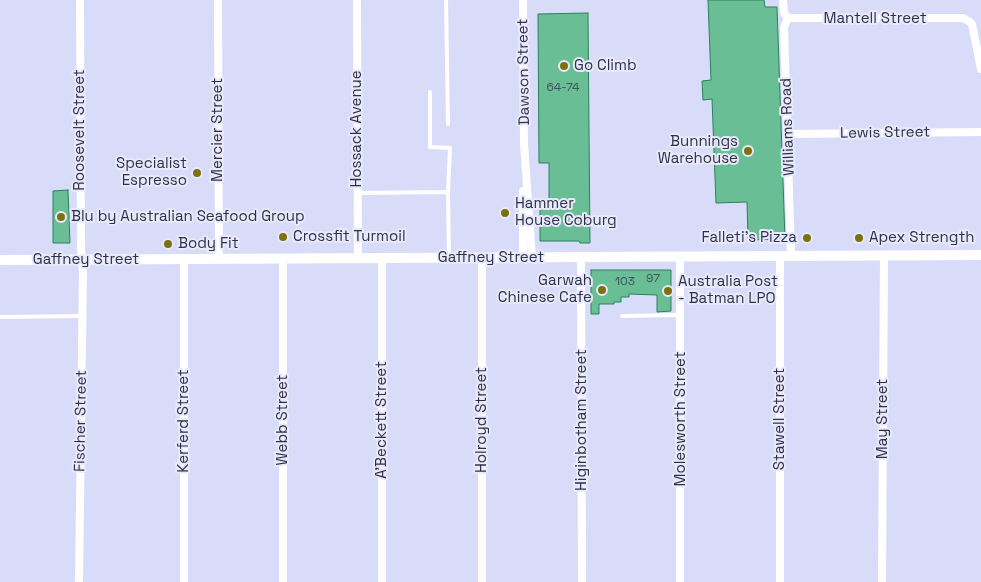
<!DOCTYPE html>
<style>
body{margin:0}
canvas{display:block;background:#d9dcf9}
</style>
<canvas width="981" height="582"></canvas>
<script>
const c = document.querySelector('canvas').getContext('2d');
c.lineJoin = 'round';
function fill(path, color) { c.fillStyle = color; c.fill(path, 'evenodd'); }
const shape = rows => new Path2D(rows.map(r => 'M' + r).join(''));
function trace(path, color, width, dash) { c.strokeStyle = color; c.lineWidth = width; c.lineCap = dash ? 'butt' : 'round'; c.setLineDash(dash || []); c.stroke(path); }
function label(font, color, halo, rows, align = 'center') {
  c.font = font + ' "Space Grotesk",sans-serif'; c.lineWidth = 4; c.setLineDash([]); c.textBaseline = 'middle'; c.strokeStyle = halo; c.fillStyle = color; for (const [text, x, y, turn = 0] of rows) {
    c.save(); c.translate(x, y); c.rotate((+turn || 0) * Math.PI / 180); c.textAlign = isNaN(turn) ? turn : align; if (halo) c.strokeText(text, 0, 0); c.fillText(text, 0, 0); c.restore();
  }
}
const building = shape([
 [708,0,764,0,765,7,777,7,785,239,748,240,747,202,716,203,712,99,703,100,702,81,711,80,708,0],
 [588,13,590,243,580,243,579,241,540,241,540,201,549,201,549,163,539,163,538,14,588,13],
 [68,190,70,243,53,243,53,191,68,190],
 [591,270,671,270,671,311,657,312,657,295,629,294,629,297,621,297,621,302,614,302,614,304,599,304,599,314,591,314,591,270]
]);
fill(building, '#6abe95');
trace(building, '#29805b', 1);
trace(shape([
 [446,0,448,124],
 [430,92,430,147,450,148,448,192],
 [357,193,448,192,449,256],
 [622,316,679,315],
 [0,317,83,316]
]), '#fff', 4);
trace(shape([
 [218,0,219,259],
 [357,0,358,259],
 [523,0,524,144,532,258],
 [783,0,784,13,788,18],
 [788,18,784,27,791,256],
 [788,18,963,18,970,22,972,24,981,69],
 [788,134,981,132],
 [523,191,523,258],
 [581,257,582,582],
 [382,259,382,582],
 [79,582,83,271,81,249,80,0],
 [184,582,184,259],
 [283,582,283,259],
 [482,582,482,258],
 [680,582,680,257],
 [780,582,780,256],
 [882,582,884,256]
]), '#fff', 8);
trace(shape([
 [0,260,981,255]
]), '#fff', 10);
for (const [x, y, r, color] of [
 [564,66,5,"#7d7010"],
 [748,151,5,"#7d7010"],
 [197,173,5,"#7d7010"],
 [505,213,5,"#7d7010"],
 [61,217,5,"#7d7010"],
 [283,237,5,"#7d7010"],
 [807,238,5,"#7d7010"],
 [859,238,5,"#7d7010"],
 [168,244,5,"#7d7010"],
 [602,290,5,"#7d7010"],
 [668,291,5,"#7d7010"]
]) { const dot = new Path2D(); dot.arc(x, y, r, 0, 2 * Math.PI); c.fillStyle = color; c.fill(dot); trace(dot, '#e8eaf9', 2); }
label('12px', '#3d535e', null, [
 ["64-74",563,88],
 ["97",653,279],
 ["103",625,282]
]);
label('15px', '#2e2f4c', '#e8eaf9', [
 ["Mantell Street",875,19],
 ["Dawson Street",524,72,-91],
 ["Williams Road",788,127,-92],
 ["Hossack Avenue",357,129,-90],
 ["Roosevelt Street",80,130,-90],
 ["Mercier Street",218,130,-90],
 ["Lewis Street",885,133,-1],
 ["Gaffney Street",491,258],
 ["Gaffney Street",86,260],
 ["Molesworth Street",681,419,-90],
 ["Stawell Street",780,419,-90],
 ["May Street",883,419,-90],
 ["Webb Street",283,420,-90],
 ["A'Beckett Street",382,420,-90],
 ["Holroyd Street",482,420,-90],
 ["Higinbotham Street",582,420,-90],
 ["Fischer Street",81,421,-89],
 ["Kerferd Street",184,421,-90]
]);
label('15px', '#2e2f4c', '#e8eaf9', [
 ["Go Climb",574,66],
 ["Bunnings",738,142,"right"],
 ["Warehouse",738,159,"right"],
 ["Specialist",187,164,"right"],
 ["Espresso",187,181,"right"],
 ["Hammer",515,204],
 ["House Coburg",515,221],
 ["Blu by Australian Seafood Group",71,217],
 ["Crossfit Turmoil",293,237],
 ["Falleti's Pizza",797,238,"right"],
 ["Apex Strength",869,238],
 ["Body Fit",178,244],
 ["Garwah",592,281,"right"],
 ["Chinese Cafe",592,298,"right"],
 ["Australia Post",678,282],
 ["- Batman LPO",678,299]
], 'left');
</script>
